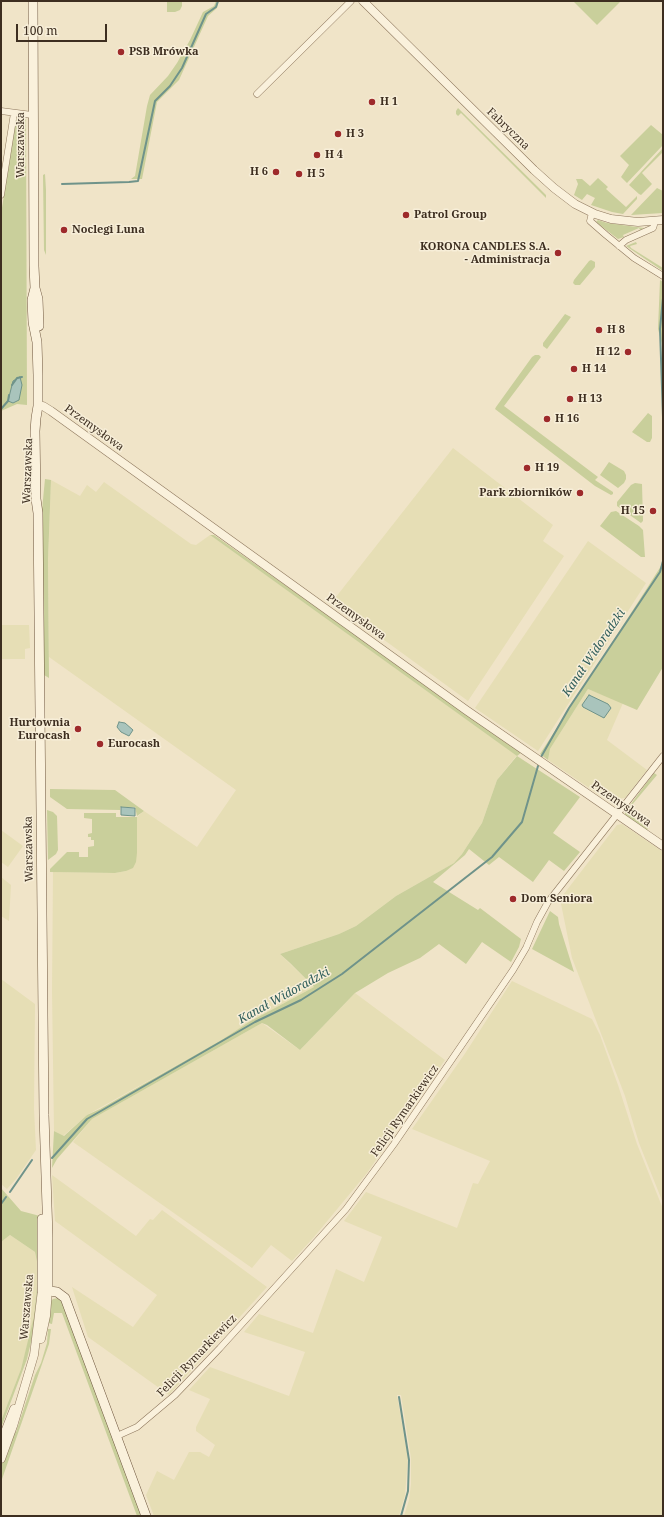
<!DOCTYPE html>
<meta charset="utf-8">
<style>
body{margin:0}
#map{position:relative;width:664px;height:1517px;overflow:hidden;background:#f0e4c8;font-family:"Noto Serif",serif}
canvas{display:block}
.frame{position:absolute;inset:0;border:2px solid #3d2e20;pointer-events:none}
.scale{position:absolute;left:16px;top:24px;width:91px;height:18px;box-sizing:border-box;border:2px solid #3d2e20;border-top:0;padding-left:5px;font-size:12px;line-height:14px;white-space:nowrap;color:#3d2e20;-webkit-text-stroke:3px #f7eed8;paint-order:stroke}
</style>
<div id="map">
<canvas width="664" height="1517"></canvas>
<div class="frame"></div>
<div class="scale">100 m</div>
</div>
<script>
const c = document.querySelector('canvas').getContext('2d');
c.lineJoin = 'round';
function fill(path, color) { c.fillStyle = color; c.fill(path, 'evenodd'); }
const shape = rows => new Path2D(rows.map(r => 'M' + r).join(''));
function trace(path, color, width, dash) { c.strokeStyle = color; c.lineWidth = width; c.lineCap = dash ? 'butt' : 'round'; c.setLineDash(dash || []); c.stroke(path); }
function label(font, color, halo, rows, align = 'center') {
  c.font = font + ' "Noto Serif",serif'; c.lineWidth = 3; c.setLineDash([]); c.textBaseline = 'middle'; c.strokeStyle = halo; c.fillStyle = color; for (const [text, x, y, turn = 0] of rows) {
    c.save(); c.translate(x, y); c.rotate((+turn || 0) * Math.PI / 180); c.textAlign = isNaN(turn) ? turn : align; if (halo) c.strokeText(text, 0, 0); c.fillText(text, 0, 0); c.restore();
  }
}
fill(shape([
 [453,448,553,525,543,541,564,556,468,701,332,602],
 [51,480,80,496,87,485,96,492,104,482,191,544,196,545,210,535,517,755,497,780,482,823,462,854,454,863,396,896,356,926,339,934,280,954,314,987,249,1022,223,1039,87,1115,63,1136,54,1131,52,991,53,872,115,873,126,871,137,853,137,817,144,811,197,847,236,790,49,657,48,560],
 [588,541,646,583,538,751,475,708],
 [1,625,29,625,30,648,25,649,25,659,1,659],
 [588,689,623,703,607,740,647,770,625,798,615,799,601,796,548,760,550,749],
 [622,824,663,852,663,1203,639,1143,625,1096,572,958,560,899,617,825],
 [1,830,23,846,8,867,1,862],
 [1,877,11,885,9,921,1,916],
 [1,979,35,1004,34,1109,36,1150,16,1179,7,1189,1,1184],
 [512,981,592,1019,600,1035,618,1085,637,1144,663,1209,663,1516,404,1516,409,1500,411,1484,411,1458,401,1395,397,1395,408,1458,405,1495,399,1516,154,1516,146,1495,157,1471,174,1480,189,1452,200,1452,209,1457,215,1445,196,1431,196,1427,210,1399,189,1390,210,1367,289,1396,305,1352,244,1332,259,1314,313,1333,336,1269,364,1282,382,1237,344,1221,366,1192,457,1228,473,1183,478,1184,490,1161,412,1129,464,1055],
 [355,993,445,1060,367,1173,314,1237,292,1261,271,1245,252,1268,73,1142,92,1119,262,1023,300,1050],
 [52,1175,136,1236,150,1219,153,1220,162,1210,267,1287,169,1395,88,1337,72,1287,133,1327,157,1295,55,1221],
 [10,1235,35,1252,37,1262,37,1286,34,1316,28,1343,21,1369,1,1421,1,1242]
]), '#e6deb5');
fill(shape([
 [167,1,182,1,182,6,180,10,175,12,167,12],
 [216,1,219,1,217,8,208,16,179,80,157,102,142,179,131,179,135,176,147,106,150,95,168,76,177,63,190,40,203,12,214,6],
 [573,1,621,1,597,25],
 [458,108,546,195,546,198,461,113,458,116,456,114,456,111],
 [16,118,26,119,27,405,17,404,1,411,1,214],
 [651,125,663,135,663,145,627,183,621,177,629,165,620,156],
 [663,148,663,152,642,173,652,184,641,195,639,194,629,185],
 [45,174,46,190,46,255,44,250,43,175],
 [598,178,608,187,606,189,626,207,637,196,637,199,623,214,612,212,591,205,595,198,587,194,582,200,574,195,578,184,576,179,582,179,590,186],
 [657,188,663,191,663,213,631,215],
 [598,220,607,223,644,228,640,230,639,228,623,235,624,237,618,239,596,222],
 [636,242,637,244,630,246,631,248,663,268,663,271,626,246],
 [591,260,595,262,595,267,580,285,575,285,573,283,574,280,589,261],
 [660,280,663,282,663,372,662,344,658,329],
 [565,314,571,317,547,349,543,346,543,343],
 [535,355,539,355,541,357,504,406,598,477,595,480,613,492,613,494,611,495,595,486,495,409,496,407,532,357],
 [648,413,652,416,652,438,650,442,647,442,632,432],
 [609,462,624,471,626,475,626,479,624,483,618,488,600,475],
 [45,479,51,480,48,560,49,678,44,675,42,510],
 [635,483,642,484,643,521,641,523,617,506,617,502,631,485],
 [616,511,639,526,643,530,645,557,641,557,600,526,611,512],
 [210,535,214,535,522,752,517,756,580,797,553,833,580,852,564,871,549,860,533,882,499,857,489,865,469,849,465,855,433,882,478,910,480,908,521,939,519,947,511,962,482,942,466,964,439,944,420,958,388,973,355,993,300,1050,267,1025,262,1023,92,1119,57,1159,52,1168,54,1131,64,1136,87,1115,100,1109,223,1039,249,1022,314,987,290,963,280,954,339,934,356,926,396,896,454,863,462,854,482,823,497,780,517,756],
 [663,557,663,667,637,710,588,689,550,749,548,760,540,754,649,585,661,566],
 [654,773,657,775,626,812,648,829,646,831,625,815,625,812],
 [50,789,115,790,144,811,137,816,135,807,120,807,120,810,67,809,50,797],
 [47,810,53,812,57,816,58,850,56,854,48,860],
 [84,813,116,813,116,817,137,817,137,853,136,862,133,868,126,871,115,873,50,872,50,869,67,852,79,852,79,857,88,857,88,847,94,846,94,840,91,840,91,837,88,837,88,834,92,833,92,819,84,818],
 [550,911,558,917,559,924,574,972,532,949],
 [1,1188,21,1211,40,1216,37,1293,33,1334,27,1359,1,1428,1,1421,21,1369,34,1316,37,1286,37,1262,35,1252,10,1235,1,1242],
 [58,1298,62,1301,142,1516,137,1516,62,1313,54,1313,52,1324,48,1323,50,1302,53,1299],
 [48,1329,51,1329,49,1344,1,1482,1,1465,13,1432,16,1432,35,1375,41,1363,47,1343]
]), '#c9cf9b');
const water = shape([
 [20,377,22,385,19,400,13,403,8,401,13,381,20,377],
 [589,695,608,704,611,708,604,718,583,707,582,705,589,695],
 [119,722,125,723,133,730,129,736,121,732,117,727,119,722],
 [121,807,135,808,135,816,121,815,121,807]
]);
fill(water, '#a9c4bc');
trace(water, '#6f938a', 1);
trace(shape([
 [62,184,129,182,138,181,155,101,170,86,182,68,206,14,216,7,218,1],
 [663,298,660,329,663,417],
 [12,385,17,378,22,377],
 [1,409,8,401,9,395],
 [541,757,569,708,660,572,663,561],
 [52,1158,87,1119,255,1022,301,1000,342,974,492,857,522,822,538,766],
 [10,1192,32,1160],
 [1,1204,6,1197],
 [399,1397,409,1460,408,1491,401,1516]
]), '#6f938a', 2);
const minor = shape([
 [257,94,351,1],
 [1,111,32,115],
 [1,195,14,113],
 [592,213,590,221,606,235,634,258,663,276],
 [619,246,626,240,653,228,654,225,654,221],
 [117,1436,137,1427,175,1395,220,1348,346,1209,394,1144,513,970,526,948,537,922,548,902,663,756]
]);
const tertiary = shape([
 [363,1,534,170,554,188,575,204,595,214,611,219,638,222,663,220],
 [38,406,43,406,51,411,466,710,663,846],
 [41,1339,46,1316,48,1290],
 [1,1442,14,1409],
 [1,1459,13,1426,34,1355,42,1290]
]);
const secondary = shape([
 [33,1,34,266,35,288,38,299,39,326],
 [35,288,32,300,33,322,37,342,38,375,38,406,36,418,35,431,36,499,38,513,44,1115,48,1237,48,1290],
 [42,1219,42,1290,57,1292,65,1298,146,1516]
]);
trace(minor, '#8d765c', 7);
trace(tertiary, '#8d765c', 9);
trace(secondary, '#6f573f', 10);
trace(minor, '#faf1dc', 6);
trace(tertiary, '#faf1dc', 8);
trace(secondary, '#faf1dc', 9);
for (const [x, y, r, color] of [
 [121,52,4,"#9e2a2b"],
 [372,102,4,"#9e2a2b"],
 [338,134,4,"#9e2a2b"],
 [317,155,4,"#9e2a2b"],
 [276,172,4,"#9e2a2b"],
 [299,174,4,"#9e2a2b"],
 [406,215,4,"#9e2a2b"],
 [64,230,4,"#9e2a2b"],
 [558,253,4,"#9e2a2b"],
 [599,330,4,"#9e2a2b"],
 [628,352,4,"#9e2a2b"],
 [574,369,4,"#9e2a2b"],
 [570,399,4,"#9e2a2b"],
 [547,419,4,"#9e2a2b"],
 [527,468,4,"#9e2a2b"],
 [580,493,4,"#9e2a2b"],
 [653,511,4,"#9e2a2b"],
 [78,729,4,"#9e2a2b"],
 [100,744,4,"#9e2a2b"],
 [513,899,4,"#9e2a2b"]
]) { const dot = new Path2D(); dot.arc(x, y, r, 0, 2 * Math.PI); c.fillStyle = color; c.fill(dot); trace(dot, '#f7eed8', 1.5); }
label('bold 11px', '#3d2e20', '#f7eed8', [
 ["PSB Mrówka",129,52],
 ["H 1",380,102],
 ["H 3",346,134],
 ["H 4",325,155],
 ["H 6",268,172,"right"],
 ["H 5",307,174],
 ["Patrol Group",414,215],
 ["Noclegi Luna",72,230],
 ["KORONA CANDLES S.A.",550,247,"right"],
 ["- Administracja",550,260,"right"],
 ["H 8",607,330],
 ["H 12",620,352,"right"],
 ["H 14",582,369],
 ["H 13",578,399],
 ["H 16",555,419],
 ["H 19",535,468],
 ["Park zbiorników",572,493,"right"],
 ["H 15",645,511,"right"],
 ["Hurtownia",70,723,"right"],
 ["Eurocash",70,736,"right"],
 ["Eurocash",108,744],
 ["Dom Seniora",521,899]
], 'left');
label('11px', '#3d2e20', '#f7eed8', [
 ["Fabryczna",508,129,44],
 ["Warszawska",21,145,-90],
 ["Przemysłowa",94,428,36],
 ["Warszawska",28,471,-88],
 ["Przemysłowa",356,617,36],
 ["Przemysłowa",621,804,35],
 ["Warszawska",29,849,-91],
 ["Felicji Rymarkiewicz",405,1111,-55],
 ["Warszawska",27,1307,-85],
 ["Felicji Rymarkiewicz",197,1356,-46]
]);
label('italic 12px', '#2f5d5a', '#f7eed8', [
 ["Kanał Widoradzki",594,653,-56],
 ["Kanał Widoradzki",284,996,-29]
]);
</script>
